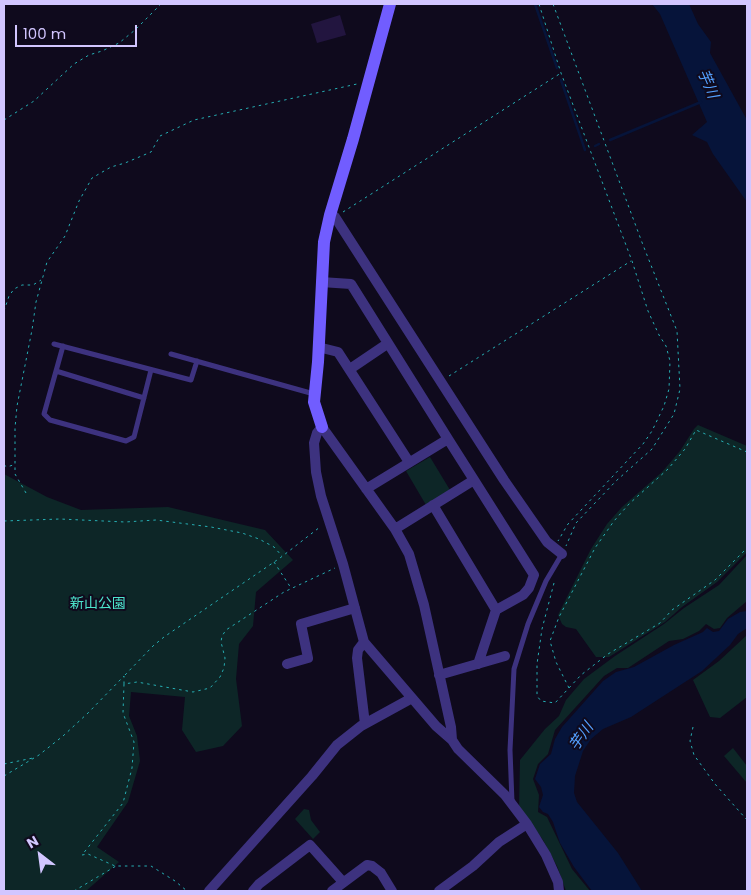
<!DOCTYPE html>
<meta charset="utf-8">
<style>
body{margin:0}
#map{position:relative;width:751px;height:895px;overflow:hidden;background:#0f0a1d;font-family:Poppins,sans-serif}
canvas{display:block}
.frame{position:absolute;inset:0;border:5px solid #d2c6ff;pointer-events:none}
.north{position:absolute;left:15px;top:830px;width:50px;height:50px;-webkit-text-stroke:4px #0f0a1d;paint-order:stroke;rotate:330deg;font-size:14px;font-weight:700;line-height:20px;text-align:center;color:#d2c6ff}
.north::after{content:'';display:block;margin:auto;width:18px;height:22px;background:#d2c6ff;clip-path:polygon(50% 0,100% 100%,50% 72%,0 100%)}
.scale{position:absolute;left:15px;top:25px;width:122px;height:22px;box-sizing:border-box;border:2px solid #d2c6ff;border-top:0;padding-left:6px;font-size:15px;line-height:18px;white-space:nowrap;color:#d2c6ff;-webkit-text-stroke:4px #0f0a1d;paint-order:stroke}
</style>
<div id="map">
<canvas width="751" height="895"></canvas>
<div class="frame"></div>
<div class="north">N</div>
<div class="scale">100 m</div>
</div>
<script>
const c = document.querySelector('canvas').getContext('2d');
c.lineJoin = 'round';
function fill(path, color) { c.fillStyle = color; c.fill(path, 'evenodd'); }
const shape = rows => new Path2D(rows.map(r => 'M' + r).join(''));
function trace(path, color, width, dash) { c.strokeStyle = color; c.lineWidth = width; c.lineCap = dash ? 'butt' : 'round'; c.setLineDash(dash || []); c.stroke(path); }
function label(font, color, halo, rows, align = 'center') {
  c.font = font + ' Poppins,"Noto Sans JP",sans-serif'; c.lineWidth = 4; c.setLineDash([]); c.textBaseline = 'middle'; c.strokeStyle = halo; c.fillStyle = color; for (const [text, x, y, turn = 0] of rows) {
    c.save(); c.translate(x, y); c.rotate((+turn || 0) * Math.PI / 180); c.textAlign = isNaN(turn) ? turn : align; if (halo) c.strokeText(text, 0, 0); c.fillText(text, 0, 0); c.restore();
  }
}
fill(shape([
 [698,425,747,446,747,552,717,582,682,607,665,622,609,657,596,657,576,629,566,627,562,624,558,615,591,549,607,524,622,507,662,472,680,451,694,429],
 [430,457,450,490,426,505,406,471],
 [4,474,47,497,81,510,168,507,265,530,293,560,256,592,253,626,239,644,236,679,242,726,223,746,196,752,182,730,185,697,131,692,129,716,137,736,140,761,128,802,97,847,119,862,86,891,4,891],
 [747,555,747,601,727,618,720,628,714,629,706,624,699,631,683,639,669,641,628,668,617,668,604,676,555,730,548,754,538,764,533,779,539,795,538,812,547,817,572,869,590,891,566,891,557,866,543,840,519,808,520,760,545,729,559,716,566,700,584,679,615,656,664,624,684,608,719,585],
 [747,635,747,697,720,718,710,717,693,680,719,661],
 [733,748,747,766,747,783,724,756],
 [304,809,309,810,311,820,320,832,313,839,295,819]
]), '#0d2627');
fill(shape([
 [652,4,689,4,698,24,711,42,710,53,747,120,747,202,713,154,707,142,692,135,707,122,660,14],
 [747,611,747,628,738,634,730,645,702,671,631,717,603,729,591,739,583,751,575,776,574,793,577,802,618,853,642,891,592,891,574,867,560,843,553,822,548,814,543,812,539,807,543,795,541,787,535,779,540,764,551,754,555,739,562,727,603,681,616,672,634,667,674,645,703,632,707,628,713,632,719,631,728,619,740,612]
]), '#06143a');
trace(shape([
 [535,4,557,68],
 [561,80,585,150],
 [610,140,701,102],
 [595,146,599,144]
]), '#06143a', 2.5);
fill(shape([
 [340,15,346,35,317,43,311,24]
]), '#22153f');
trace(shape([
 [539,4,561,73,632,261,648,311,659,335,666,346,670,361,669,389,664,406,652,431,643,444,568,524,558,541],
 [553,4,643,245,677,331,680,389,674,414,652,449,616,481,576,523,566,546],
 [4,120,34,101,74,64,89,55,102,51,119,43,135,30,161,4],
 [343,212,561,73],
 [4,311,9,296,14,289,22,285,33,285,41,280],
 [449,376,631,261],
 [4,465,7,467,13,465],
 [26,493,15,474,15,428,17,406,32,330,36,302,47,262,65,236,79,201,92,178,111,167,125,163,151,152,160,136,194,120,357,84],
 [4,521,60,519,125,522,156,520,211,527,242,533,259,539,274,547,282,556],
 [274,562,291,588],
 [554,583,542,629,537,664,537,696,541,701,555,703,581,675,608,654,660,623,672,610,715,580,747,548],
 [125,675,153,646,164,637,280,558,320,527],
 [124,684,123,713,134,742,132,768,123,803,82,855,88,854,115,866,151,866,175,881,187,891],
 [569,688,556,662,550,641,559,617,595,548,614,521,629,504,668,469,685,449,696,430,747,452],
 [693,727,690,741,694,755,715,784,747,820],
 [4,764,33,758],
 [4,776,39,755,63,736,88,713,124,676,124,684,137,682,193,692,210,688,220,677,224,668,225,658,221,642,222,636,226,630,284,592,335,568],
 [74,891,116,866]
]), '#26aeb3', 1, [2.5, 4]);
trace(shape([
 [54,344,191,380,197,361],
 [63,346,44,414,50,420,126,441,134,437,151,370],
 [171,354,314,394],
 [56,371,144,398],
 [512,802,510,750,514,669,528,624,546,581,562,554]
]), '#3d327f', 5);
trace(shape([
 [330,215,335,217,504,480,547,542,562,554],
 [321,282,351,284,448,439],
 [318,347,338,352,409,462],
 [350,369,387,344],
 [366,489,448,439,474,480,534,575,529,588,523,595,496,610,478,664],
 [433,505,496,610],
 [395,529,474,480],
 [364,642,358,650,357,658,365,724],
 [287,664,308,658,301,624,355,608],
 [439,675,505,656],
 [452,740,451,727,424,605,409,554,395,529,322,427,317,433,314,443,316,472,321,496,343,564,364,642,436,726,452,740,458,749,505,795,527,824,546,855,558,882,559,891],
 [209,891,312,776,337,745,361,726,412,698],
 [253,891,259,884,310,845,343,882],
 [332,891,367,865,372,866,381,873,392,891],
 [439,891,473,866,499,842,527,824]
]), '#3d327f', 10);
trace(shape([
 [322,427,314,402,318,362,324,242,330,215,353,139,390,4]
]), '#715dff', 12);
label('14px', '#4de5cd', '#0f0a1d', [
 ["新山公園",98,604]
]);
label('italic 15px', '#54a0ff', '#0f0a1d', [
 ["芋川",707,84,67],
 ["芋川",582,737,-55]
]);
</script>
